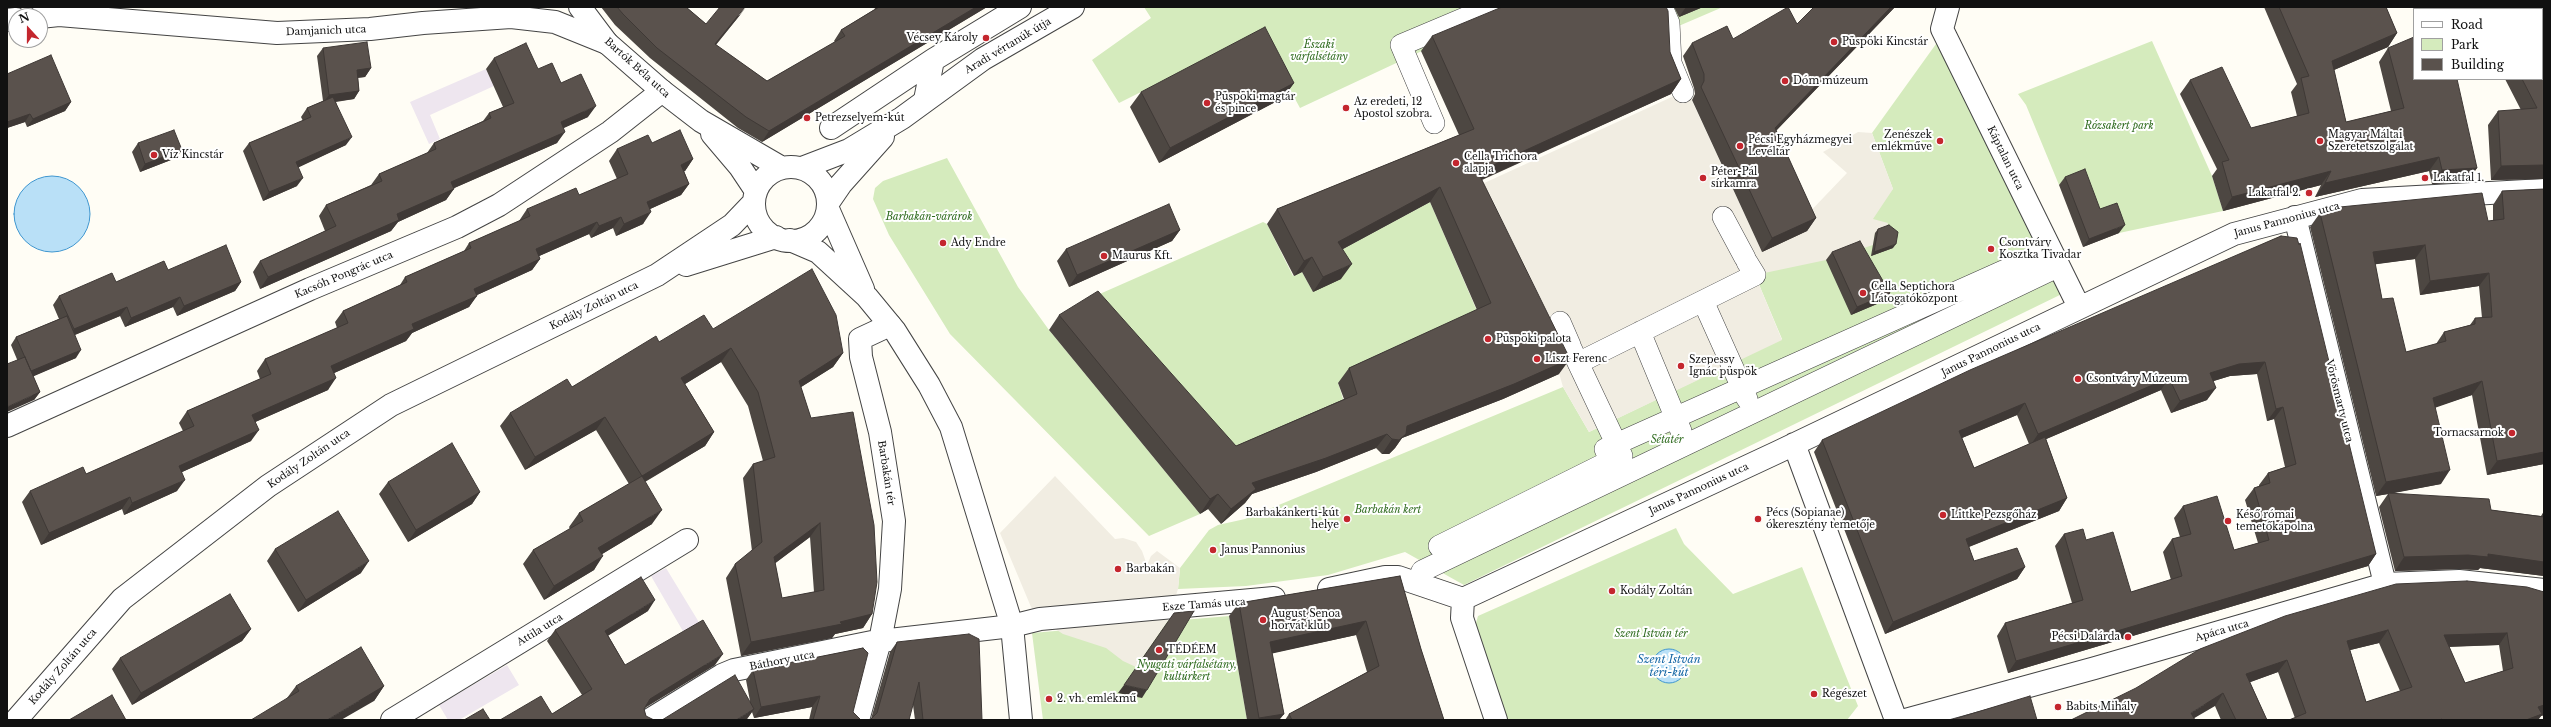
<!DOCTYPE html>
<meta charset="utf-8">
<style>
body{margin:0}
#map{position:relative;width:2551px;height:727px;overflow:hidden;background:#fffdf5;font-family:"Libre Baskerville",serif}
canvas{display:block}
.frame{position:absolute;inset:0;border:8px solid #111;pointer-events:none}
.legend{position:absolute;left:2413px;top:8px;width:130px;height:72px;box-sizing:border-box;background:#fff;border:1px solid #a0a0a0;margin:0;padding:5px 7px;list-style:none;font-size:12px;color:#111}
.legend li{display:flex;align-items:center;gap:8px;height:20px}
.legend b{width:20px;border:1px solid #a0a0a0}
.north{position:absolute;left:8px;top:8px;width:40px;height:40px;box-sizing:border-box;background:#fff;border:1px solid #a0a0a0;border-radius:50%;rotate:339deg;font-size:11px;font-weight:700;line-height:16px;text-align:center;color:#111}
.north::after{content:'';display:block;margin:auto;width:14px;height:18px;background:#c4262e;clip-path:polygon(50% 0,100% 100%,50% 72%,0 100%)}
</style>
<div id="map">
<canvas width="2551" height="727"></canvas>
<div class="frame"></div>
<ul class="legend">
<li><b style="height:5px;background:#fff"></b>Road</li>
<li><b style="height:11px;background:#d5ebbd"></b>Park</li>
<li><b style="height:11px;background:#5a524d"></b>Building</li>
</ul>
<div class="north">N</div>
</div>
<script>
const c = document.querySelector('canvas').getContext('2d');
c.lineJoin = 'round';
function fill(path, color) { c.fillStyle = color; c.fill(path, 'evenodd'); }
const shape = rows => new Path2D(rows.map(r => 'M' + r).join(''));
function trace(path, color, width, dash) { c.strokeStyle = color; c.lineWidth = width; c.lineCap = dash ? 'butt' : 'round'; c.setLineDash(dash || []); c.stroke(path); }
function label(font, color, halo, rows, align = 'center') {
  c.font = font + ' "Libre Baskerville",serif'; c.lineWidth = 4; c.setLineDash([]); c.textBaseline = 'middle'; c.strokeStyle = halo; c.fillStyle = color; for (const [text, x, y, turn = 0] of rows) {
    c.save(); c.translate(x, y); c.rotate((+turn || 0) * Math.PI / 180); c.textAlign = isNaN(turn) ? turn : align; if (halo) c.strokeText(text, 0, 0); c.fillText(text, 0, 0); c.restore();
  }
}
fill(shape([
 [486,69,494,86,430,115,440,139,429,144,410,102],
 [666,568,700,624,684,633,651,576],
 [507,665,519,685,459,720,448,720,439,705]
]), '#eee6ef');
fill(shape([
 [1144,7,1496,7,1499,15,1300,108,1259,33,1119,103,1092,60,1151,18],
 [1666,7,1723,7,1674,28],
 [1941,37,2066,292,1464,585,1405,552,1328,575,1246,586,1178,589,1180,568,1209,530,1218,525,1245,519,1563,387,1589,432,1782,339,1755,275,1762,252,1893,189,1872,133],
 [2152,41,2212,176,2223,211,2119,233,2111,211,2094,217,2079,178,2059,185,2026,105,2018,94],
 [947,158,1018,287,1049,330,1200,514,1149,536,950,334,889,235,873,199,875,188,883,181],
 [1430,202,1480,318,1338,383,1346,408,1226,460,1086,300,1263,222,1267,224,1293,276,1302,272,1313,292,1328,257],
 [1676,528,1684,544,1733,594,1802,567,1858,706,1847,720,1504,720,1473,633,1478,616],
 [1229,616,1247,720,1043,720,1032,633]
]), '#d5ebbd');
fill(shape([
 [1687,90,1762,252,1802,220,1847,173,1823,152,1858,132,1872,133,1893,189,1873,219,1888,223,1886,229,1875,233,1873,245,1826,260,1755,275,1782,340,1589,432,1563,387,1559,373,1469,190],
 [1055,476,1115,539,1123,538,1136,542,1142,551,1147,565,1151,556,1157,551,1180,568,1178,589,1167,622,1136,667,1123,661,1106,648,1063,634,1040,619,1031,607,1000,533]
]), '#f1ede2');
const water = shape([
 '14 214a38 38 0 1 1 76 0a38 38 0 1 1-76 0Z',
 '1652 666a17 17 0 1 1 34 0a17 17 0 1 1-34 0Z'
]);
fill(water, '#b9e0f7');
trace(water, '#3f96cf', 1);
const pedestrian = shape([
 [1662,7,1669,23,1671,63,1683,92],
 [1434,123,1401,45,1491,7],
 [1723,217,1745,258],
 [1703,301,1747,399],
 [1560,322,1570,345],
 [1640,332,1681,431],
 [1571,348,1622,456],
 [1578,363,1755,275,1747,262],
 [1439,546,1610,461,1605,449,2050,250],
 [1417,583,1422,571,2055,268]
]);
const minor = shape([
 [1948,7,1942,29,2079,307],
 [40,17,59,15,277,33,370,29,423,23,511,17,555,22,607,43],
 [7,20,16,19],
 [925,100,933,60],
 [831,128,933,60,1020,7],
 [2295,217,2385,584],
 [7,426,310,289,457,227,499,205,610,132,662,91],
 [1794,444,1896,720],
 [1329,589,1385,577,1398,577,1463,599],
 [1463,599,1778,452,2234,234,2362,200,2544,190],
 [1463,599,1462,618,1496,720],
 [392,720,687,540],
 [649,720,722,675,734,670,872,642,1012,626,1040,619,1274,598],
 [858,720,880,641,890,589,894,521,880,432,861,357,860,339,890,325],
 [1905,720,2095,668,2385,584,2459,581,2544,590]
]);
const tertiary = shape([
 [580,7,607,43,662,91,701,121,782,168],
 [712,134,740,167,756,191],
 '754 204a37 37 0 1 1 74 0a37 37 0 1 1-74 0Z',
 [802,168,849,150,902,118,983,59,1073,7],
 [828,203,841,184,883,137],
 [828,209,863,289],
 [790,240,818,252,867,297,895,331,929,385,951,427,1012,626,1021,720],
 [686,265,776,237],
 [16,720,122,599,268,486,391,405,657,275,732,225,754,202]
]);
trace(pedestrian, '#444', 22);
trace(minor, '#444', 24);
trace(tertiary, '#444', 24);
trace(pedestrian, '#fff', 21);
trace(minor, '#fff', 22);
trace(tertiary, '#fff', 22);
fill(shape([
 [601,7,686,7,706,24,740,15,716,45,767,81,835,42,834,41,841,30,875,9,874,7,987,7,762,142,738,128,650,58,615,25],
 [1674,7,1703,7,1679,17],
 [1814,7,1895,7,1776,131,1816,218,1807,231,1762,252,1692,100,1695,94,1694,88,1683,56,1692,43,1733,39,1797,24],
 [2264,7,2386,7,2397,33,2388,47,2334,70,2346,122,2391,111,2379,62,2388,48,2477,168,2467,182,2432,184,2429,171,2315,197,2321,185,2223,211,2212,176,2217,169,2180,94,2190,80,2251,128,2297,116,2291,92,2297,84],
 [2544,7,2544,179,2491,180,2488,125,2498,111,2521,110,2505,79,2542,79],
 [1432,36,1670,52,1681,79,1671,94,1482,180,1559,374,1503,399,1402,438,1395,448,1389,454,1382,454,1376,448,1316,472,1252,494,1245,503,1221,524,1208,509,1200,514,1049,330,1059,315,1236,446,1344,399,1338,383,1349,368,1477,310,1430,202,1343,249,1341,279,1313,292,1302,272,1294,276,1267,224,1277,209,1459,135,1421,51],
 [323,48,371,68,365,77,358,78,359,91,354,99,336,102,346,145,298,167,297,186,263,201,243,151,249,143,303,121,301,117,307,108,323,101,317,56],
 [494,58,538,69,561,83,588,117,563,128,557,143,454,188,446,200,398,222,391,231,260,289,253,272,260,261,325,231,319,216,326,205,371,185,379,174,427,153,434,143,483,121,489,113,503,107,486,69],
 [7,74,71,102,65,111,27,127,25,122,7,128],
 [1294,83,1283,98,1159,163,1130,107,1141,92],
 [138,143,182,150,176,158,140,172,132,152],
 [652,143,693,159,685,171,684,171,689,184,681,195,650,209,643,224,616,236,613,228,591,238,589,234,539,256,540,259,532,270,477,295,469,307,412,333,406,341,334,373,328,390,255,422,251,441,182,472,177,491,124,515,122,509,41,545,22,502,30,491,86,474,183,431,179,423,187,411,260,379,257,371,265,359,337,328,335,322,343,311,400,285,405,277,464,251,469,243,519,221,527,209,579,195,617,179,609,161,617,149],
 [2065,177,2100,209,2119,233,2083,247,2059,185],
 [2544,189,2544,464,2487,475,2472,395,2435,407,2441,484,2392,493,2491,510,2541,516,2544,511,2544,576,2480,568,2478,570,2458,569,2395,571,2379,507,2388,494,2376,496,2310,227,2320,213,2488,221,2493,221,2493,205,2502,191],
 [2415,259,2420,295,2479,286,2482,318,2475,318,2470,325,2444,332,2436,344,2406,352,2382,299,2375,264],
 [1878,229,1893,248,1871,256,1875,233],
 [1180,230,1172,241,1069,287,1057,261,1066,249],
 [2281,236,2376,554,2368,566,2008,673,1997,636,2005,623,2072,603,2055,546,2064,534,2086,540,2131,592,2171,580,2163,552,2172,539,2180,537,2174,518,2183,506,2234,550,2258,543,2245,500,2254,488,2259,486,2259,485,2268,473,2285,467,2274,419,2267,421,2257,374,2230,376,2213,381,2207,400,2171,413,2161,390,2046,439,2067,498,2059,511,1969,547,1974,561,2025,567,2017,579,1885,634,1814,452,1822,440],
 [2017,415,2029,444,1974,468,1962,438],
 [1832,252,1890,293,1884,301,1851,315,1826,260],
 [168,270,241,282,235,291,177,316,173,307,125,327,120,316,75,335,76,358,33,376,40,392,34,400,11,345,16,337,59,319,53,305,59,296,116,282],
 [713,329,843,353,833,367,801,387,872,614,863,628,835,634,832,638,741,656,726,578,735,564,752,551,743,478,753,464,763,461,748,406,721,362,685,384,714,432,705,446,645,482,652,524,602,554,594,570,544,600,523,564,533,550,570,529,569,527,579,513,629,484,596,430,525,470,500,426,510,413,572,387,659,342],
 [810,537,814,592,782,598,775,563],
 [388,482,480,492,472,504,408,542,379,494],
 [275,549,361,573,298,612,267,561],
 [1400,576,1421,649,1444,720,1285,720,1289,714,1367,672,1356,635,1272,653,1284,714,1279,720,1247,720,1229,616,1239,603],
 [2544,592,2544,715,2541,716,2538,720,2289,720,2295,718,2278,672,2250,682,2267,720,2221,720,2215,706,2136,688],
 [2379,643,2400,691,2366,702,2350,650],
 [2499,645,2503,671,2465,683,2449,647],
 [648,611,608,635,625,665,715,665,645,708,644,709,646,716,552,714,582,695,547,641,555,630],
 [251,629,242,641,132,705,112,669,120,658],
 [897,642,982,720,915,720,913,705,871,719,890,652],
 [863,648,853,712,861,720,809,720,812,707,754,718,752,712,747,719,750,701,746,680,753,670],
 [296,686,384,686,374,701,287,698]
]), '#4d4742');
fill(shape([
 [746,7,740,15,707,55,715,44],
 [976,7,987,7,762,142,769,131],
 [1686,7,1703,7,1679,17],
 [1891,7,1895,7,1765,142,1775,128],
 [2397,33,2388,47,2322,75,2332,61],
 [371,68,365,77,351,78,357,70],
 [1681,79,1671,94,1467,186,1478,172],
 [1294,83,1283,98,1159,163,1170,148],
 [359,91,354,99,323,103,329,95],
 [71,102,65,111,27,127,33,119],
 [596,106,588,117,553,133,561,122],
 [30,114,25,122,7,128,7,122],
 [565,132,557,143,443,193,451,182],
 [352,137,346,145,291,171,296,162],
 [182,150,176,158,140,172,145,164],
 [2439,157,2429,171,2315,197,2325,183],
 [693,159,685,171,673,176,681,165],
 [2544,165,2544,179,2491,180,2501,166],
 [2477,168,2467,182,2432,184,2442,170],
 [2331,171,2321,185,2223,211,2232,197],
 [303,178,297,186,263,201,269,192],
 [689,184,681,195,639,214,647,202],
 [1440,187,1430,202,1328,257,1338,242],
 [454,189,446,200,398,222,391,231,260,289,268,277,397,214],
 [651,212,643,224,616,236,624,224],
 [621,217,613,228,591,238,599,226],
 [1816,218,1807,231,1762,252,1772,238],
 [597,222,589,234,528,261,536,249],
 [2125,225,2119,233,2083,247,2089,239],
 [1180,230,1172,241,1069,287,1077,275],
 [1896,244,1893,248,1871,256,1874,252],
 [2425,245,2415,259,2363,266,2373,252],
 [1312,257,1302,272,1294,276,1304,261],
 [540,259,532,270,466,300,474,289],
 [1352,264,1341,279,1313,292,1323,277],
 [2489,273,2479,286,2420,295,2430,281],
 [241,282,235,291,177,316,184,306],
 [1890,293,1884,301,1851,315,1857,307],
 [477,296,469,307,412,333,406,341,323,378,331,366,412,324],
 [180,297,173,307,125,327,131,318],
 [127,307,120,316,67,338,74,329],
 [731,348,721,362,672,392,681,378],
 [81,350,76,358,25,380,31,371],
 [843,353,833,367,790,394,799,381],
 [1570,359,1559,374,1503,399,1402,438,1395,448,1389,454,1382,454,1392,439,1407,426],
 [2265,362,2257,374,2230,376,2201,385,2210,373,2239,364],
 [336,378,328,390,244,427,252,415],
 [2169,378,2161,390,2030,446,2038,434],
 [2482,381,2472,395,2423,412,2433,398],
 [2216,388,2207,400,2171,413,2180,401],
 [40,392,34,400,7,412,7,407],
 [2025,403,2017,415,1950,443,1959,431],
 [2283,407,2274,419,2267,421,2276,409],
 [605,417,596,430,525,470,535,457],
 [259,430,251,441,171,477,179,466],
 [714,432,705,446,632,489,642,476],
 [1387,434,1376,448,1316,472,1252,494,1245,503,1221,524,1231,509,1252,483],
 [2544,452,2544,464,2487,475,2497,461],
 [2450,470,2441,484,2389,494,2388,493,2388,494,2376,496,2386,482],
 [185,480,177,491,124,515,132,503],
 [480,492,472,504,408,542,416,530],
 [1218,494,1208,509,1200,514,1210,499],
 [130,497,122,509,41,545,49,533],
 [2067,498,2059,511,1958,551,1966,539],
 [662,510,652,524,589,562,598,548],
 [820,523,810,537,765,571,774,557],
 [2376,554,2368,566,2008,673,2016,661],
 [2488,554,2544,562,2544,576,2480,568,2478,570,2458,569,2395,571,2404,557],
 [603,556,594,570,544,600,554,586],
 [369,561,361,573,298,612,306,600],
 [2025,567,2017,579,1885,634,1893,622],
 [655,600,648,611,598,642,605,631],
 [872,614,863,628,835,634,832,638,741,656,751,642],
 [1366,621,1356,635,1261,656,1270,642],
 [251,629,242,641,132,705,141,693],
 [2388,630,2379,643,2338,653,2347,641],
 [2507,633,2499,645,2435,647,2444,635],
 [723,654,715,665,642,709,650,699],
 [2287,660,2278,672,2237,687,2246,674],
 [1124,685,1147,690,1142,698,1118,693],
 [384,686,374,701,341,720,327,720],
 [2223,693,2215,706,2191,720,2191,713],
 [820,696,812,707,754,718,761,707],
 [2544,705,2544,715,2541,716,2538,720,2526,720,2538,707],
 [754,709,747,719,746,720,736,720],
 [1284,714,1279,720,1258,720,1259,718]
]), '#3f3936');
const building = shape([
 [617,7,686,7,706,24,720,7,745,7,715,44,767,81,845,36,841,30,879,7,976,7,769,131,746,117,657,48,623,14,617,7],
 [1502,7,1666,7,1668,11,1670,52,1681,79,1478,172,1570,359,1514,384,1407,426,1406,434,1399,440,1392,439,1387,434,1326,458,1252,483,1256,489,1231,509,1218,494,1210,499,1059,315,1098,291,1236,446,1357,394,1349,368,1491,303,1440,187,1338,242,1352,264,1323,277,1312,257,1304,261,1277,209,1474,129,1432,36,1502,7],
 [1788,7,1797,24,1814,7,1891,7,1775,128,1816,218,1772,238,1701,87,1704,81,1704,74,1692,43,1727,26,1733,39,1788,7],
 [2279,7,2386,7,2397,33,2332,61,2346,122,2404,108,2388,48,2414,37,2414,79,2457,79,2477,168,2442,170,2439,157,2325,183,2331,171,2232,197,2222,162,2229,160,2190,80,2222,67,2251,128,2309,113,2301,78,2309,76,2279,7],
 [2483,7,2544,7,2544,165,2501,166,2498,111,2537,108,2522,79,2542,79,2542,9,2479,9,2483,7],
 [1265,27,1294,83,1170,148,1141,92,1265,27],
 [367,42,371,68,357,70,359,91,329,95,323,48,367,42],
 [526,43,538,69,552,63,561,83,581,74,596,106,561,122,565,132,451,182,454,189,397,214,399,220,268,277,260,261,336,226,326,205,382,181,379,174,436,149,434,143,491,118,489,113,514,103,494,58,526,43],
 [51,55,71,102,33,119,30,114,7,122,7,74,51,55],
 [333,97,352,137,296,162,303,178,269,192,249,143,311,117,307,108,333,97],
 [174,130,182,150,145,164,138,143,174,130],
 [680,130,693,159,681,165,689,184,647,202,651,212,624,224,621,217,599,226,597,222,536,249,540,259,474,289,477,296,412,324,414,329,331,366,336,378,252,415,259,430,179,466,185,480,132,503,130,497,49,533,30,491,83,467,86,474,194,426,187,411,271,374,265,359,348,323,343,311,407,282,405,277,471,248,469,243,530,216,527,209,576,188,579,195,628,174,617,149,648,135,652,143,680,130],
 [2085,169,2100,209,2117,203,2125,225,2089,239,2065,177,2085,169],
 [2544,189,2544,452,2497,461,2482,381,2433,398,2450,470,2386,482,2320,213,2340,207,2482,193,2488,221,2504,219,2502,191,2544,189],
 [2425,245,2430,281,2489,273,2492,317,2475,318,2475,324,2444,332,2446,341,2406,352,2393,298,2382,299,2373,252,2425,245],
 [1169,204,1180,230,1077,275,1066,249,1169,204],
 [1889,225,1898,232,1896,244,1874,252,1878,229,1889,225],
 [2281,236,2297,238,2299,245,2300,243,2376,554,2016,661,2005,623,2083,600,2064,534,2083,529,2086,540,2113,532,2131,592,2182,576,2172,539,2191,534,2183,506,2217,496,2234,550,2269,540,2254,488,2270,483,2268,473,2296,464,2283,407,2276,409,2265,362,2239,364,2210,373,2216,388,2180,401,2169,378,2038,434,2025,403,1959,431,1974,468,2045,437,2067,498,1966,539,1974,561,2017,548,2025,567,1893,622,1822,440,1970,370,2281,236],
 [1860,241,1890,293,1857,307,1832,252,1860,241],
 [226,245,241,282,184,306,180,297,131,318,127,307,74,329,59,296,112,273,116,282,164,261,168,270,226,245],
 [812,269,836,315,843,353,799,381,811,418,853,412,874,525,877,582,872,614,840,622,842,624,751,642,735,564,762,542,753,464,775,457,758,392,731,348,681,378,714,432,642,476,605,417,535,457,510,413,567,379,572,387,656,336,659,342,704,315,713,329,812,269],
 [820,523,824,590,782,598,774,557,820,523],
 [67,316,81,350,31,371,16,337,67,316],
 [25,357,40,392,7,407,7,364,25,357],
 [452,443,480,492,416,530,388,482,452,443],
 [642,476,662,510,598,548,603,556,554,586,533,550,583,521,579,513,642,476],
 [2388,493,2489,499,2491,510,2544,517,2544,562,2488,554,2488,557,2468,555,2404,557,2388,493],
 [338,511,369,561,306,600,275,549,338,511],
 [1400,576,1421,649,1444,720,1292,720,1289,714,1379,666,1366,621,1270,642,1284,714,1259,718,1239,603,1400,576],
 [641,577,655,600,605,631,625,665,703,620,723,654,650,699,644,709,646,716,654,720,500,720,541,696,552,714,592,689,555,630,641,577],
 [2467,581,2527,587,2544,592,2544,705,2538,707,2542,714,2526,720,2443,720,2442,719,2440,720,2289,720,2306,713,2287,660,2246,674,2267,720,2236,720,2223,693,2191,713,2195,720,2071,720,2136,688,2200,649,2285,616,2396,584,2467,581],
 [2388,630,2412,687,2366,702,2347,641,2388,630],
 [2507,633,2513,668,2465,683,2444,635,2507,633],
 [230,594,251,629,141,693,120,658,230,594],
 [1194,611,1147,690,1124,685,1174,613,1194,611],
 [969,634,979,639,982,720,923,720,919,682,909,720,870,720,877,713,897,642,969,634],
 [361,647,384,686,327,720,251,720,299,691,296,686,361,647],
 [863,648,868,653,853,712,861,720,813,720,820,696,761,707,753,670,863,648],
 [735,675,754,709,736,720,662,720,735,675],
 [112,695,126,720,69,720,112,695],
 [2030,696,2037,720,1951,720,2030,696],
 [483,709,490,720,464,720,483,709]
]);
fill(building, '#5a524d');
trace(building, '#3f3936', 1);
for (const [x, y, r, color] of [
 [986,38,4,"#c4262e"],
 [1834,42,4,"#c4262e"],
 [1785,81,4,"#c4262e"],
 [1207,103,4,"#c4262e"],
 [1346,108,4,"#c4262e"],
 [807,118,4,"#c4262e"],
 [1940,141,4,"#c4262e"],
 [2320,141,4,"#c4262e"],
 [1740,146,4,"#c4262e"],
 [154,155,4,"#c4262e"],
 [1456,163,4,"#c4262e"],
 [1703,178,4,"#c4262e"],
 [2425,178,4,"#c4262e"],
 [2309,193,4,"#c4262e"],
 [943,243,4,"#c4262e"],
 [1991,249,4,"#c4262e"],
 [1104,256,4,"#c4262e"],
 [1863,293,4,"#c4262e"],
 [1488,339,4,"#c4262e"],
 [1537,359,4,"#c4262e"],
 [1681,366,4,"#c4262e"],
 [2078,379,4,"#c4262e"],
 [2512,433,4,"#c4262e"],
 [1943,515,4,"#c4262e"],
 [1347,519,4,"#c4262e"],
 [1758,519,4,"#c4262e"],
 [2228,521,4,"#c4262e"],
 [1213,550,4,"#c4262e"],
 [1118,569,4,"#c4262e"],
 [1612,591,4,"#c4262e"],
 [1263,620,4,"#c4262e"],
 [2128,637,4,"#c4262e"],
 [1159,650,4,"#c4262e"],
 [1814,694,4,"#c4262e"],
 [1049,699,4,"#c4262e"],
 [2058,707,4,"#c4262e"]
]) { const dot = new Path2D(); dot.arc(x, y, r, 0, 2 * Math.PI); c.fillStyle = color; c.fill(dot); trace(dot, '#fff', 1.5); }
label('10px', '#111', '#fff', [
 ["Damjanich utca",326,31,-2],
 ["Aradi vértanúk útja",1008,46,-31],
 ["Bartók Béla utca",637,68,42],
 ["Káptalan utca",2005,158,64],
 ["Janus Pannonius utca",2287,220,-15],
 ["Kacsóh Pongrác utca",344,275,-23],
 ["Kodály Zoltán utca",594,306,-26],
 ["Janus Pannonius utca",1991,350,-26],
 ["Vörösmarty utca",2339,401,76],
 ["Kodály Zoltán utca",309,459,-34],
 ["Barbakán tér",886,473,81],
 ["Janus Pannonius utca",1699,489,-25],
 ["Esze Tamás utca",1204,605,-4],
 ["Attila utca",540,630,-32],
 ["Apáca utca",2222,631,-16],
 ["Báthory utca",782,661,-11],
 ["Kodály Zoltán utca",63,667,-49]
]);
label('10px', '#111', '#fff', [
 ["Vécsey Károly",978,38,"right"],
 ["Püspöki Kincstár",1842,42],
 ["Dóm múzeum",1793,81],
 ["Püspöki magtár",1215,97],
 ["és pince",1215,109],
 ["Az eredeti, 12",1354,102],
 ["Apostol szobra.",1354,114],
 ["Petrezselyem-kút",815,118],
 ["Zenészek",1932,135,"right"],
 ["emlékműve",1932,147,"right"],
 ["Magyar Máltai",2328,135],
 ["Szeretetszolgálat",2328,147],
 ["Pécsi Egyházmegyei",1748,140],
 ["Levéltár",1748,152],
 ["Víz Kincstár",162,155],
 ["Cella Trichora",1464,157],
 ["alapja",1464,169],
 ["Péter-Pál",1711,172],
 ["sírkamra",1711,184],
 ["Lakatfal 1.",2433,178],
 ["Lakatfal 2.",2301,193,"right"],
 ["Ady Endre",951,243],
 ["Csontváry",1999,243],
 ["Kosztka Tivadar",1999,255],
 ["Maurus Kft.",1112,256],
 ["Cella Septichora",1871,287],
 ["Látogatóközpont",1871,299],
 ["Püspöki palota",1496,339],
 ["Liszt Ferenc",1545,359],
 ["Szepessy",1689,360],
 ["Ignác püspök",1689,372],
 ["Csontváry Múzeum",2086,379],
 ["Tornacsarnok",2504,433,"right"],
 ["Barbakánkerti-kút",1339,513,"right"],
 ["helye",1339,525,"right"],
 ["Pécs (Sopianae)",1766,513],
 ["ókeresztény temetője",1766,525],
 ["Littke Pezsgőház",1951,515],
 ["Késő római",2236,515],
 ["temetőkápolna",2236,527],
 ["Janus Pannonius",1221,550],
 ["Barbakán",1126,569],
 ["Kodály Zoltán",1620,591],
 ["August Senoa",1271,614],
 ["horvát klub",1271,626],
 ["Pécsi Dalárda",2120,637,"right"],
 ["TÉDÉEM",1167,650],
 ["Régészet",1822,694],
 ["2. vh. emlékmű",1057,699],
 ["Babits Mihály",2066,707]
], 'left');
label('italic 10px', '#2f6b1f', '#fff', [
 ["Északi",1319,45],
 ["várfalsétány",1319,57],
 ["Rózsakert park",2119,126],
 ["Barbakán-várárok",929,217],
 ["Sétatér",1667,440],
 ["Barbakán kert",1388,510],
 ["Szent István tér",1651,634],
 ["Nyugati várfalsétány,",1187,665],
 ["kultúrkert",1187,677]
]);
label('italic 11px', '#1768a6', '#fff', [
 ["Szent István",1669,660],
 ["téri-kút",1669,673]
]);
</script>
